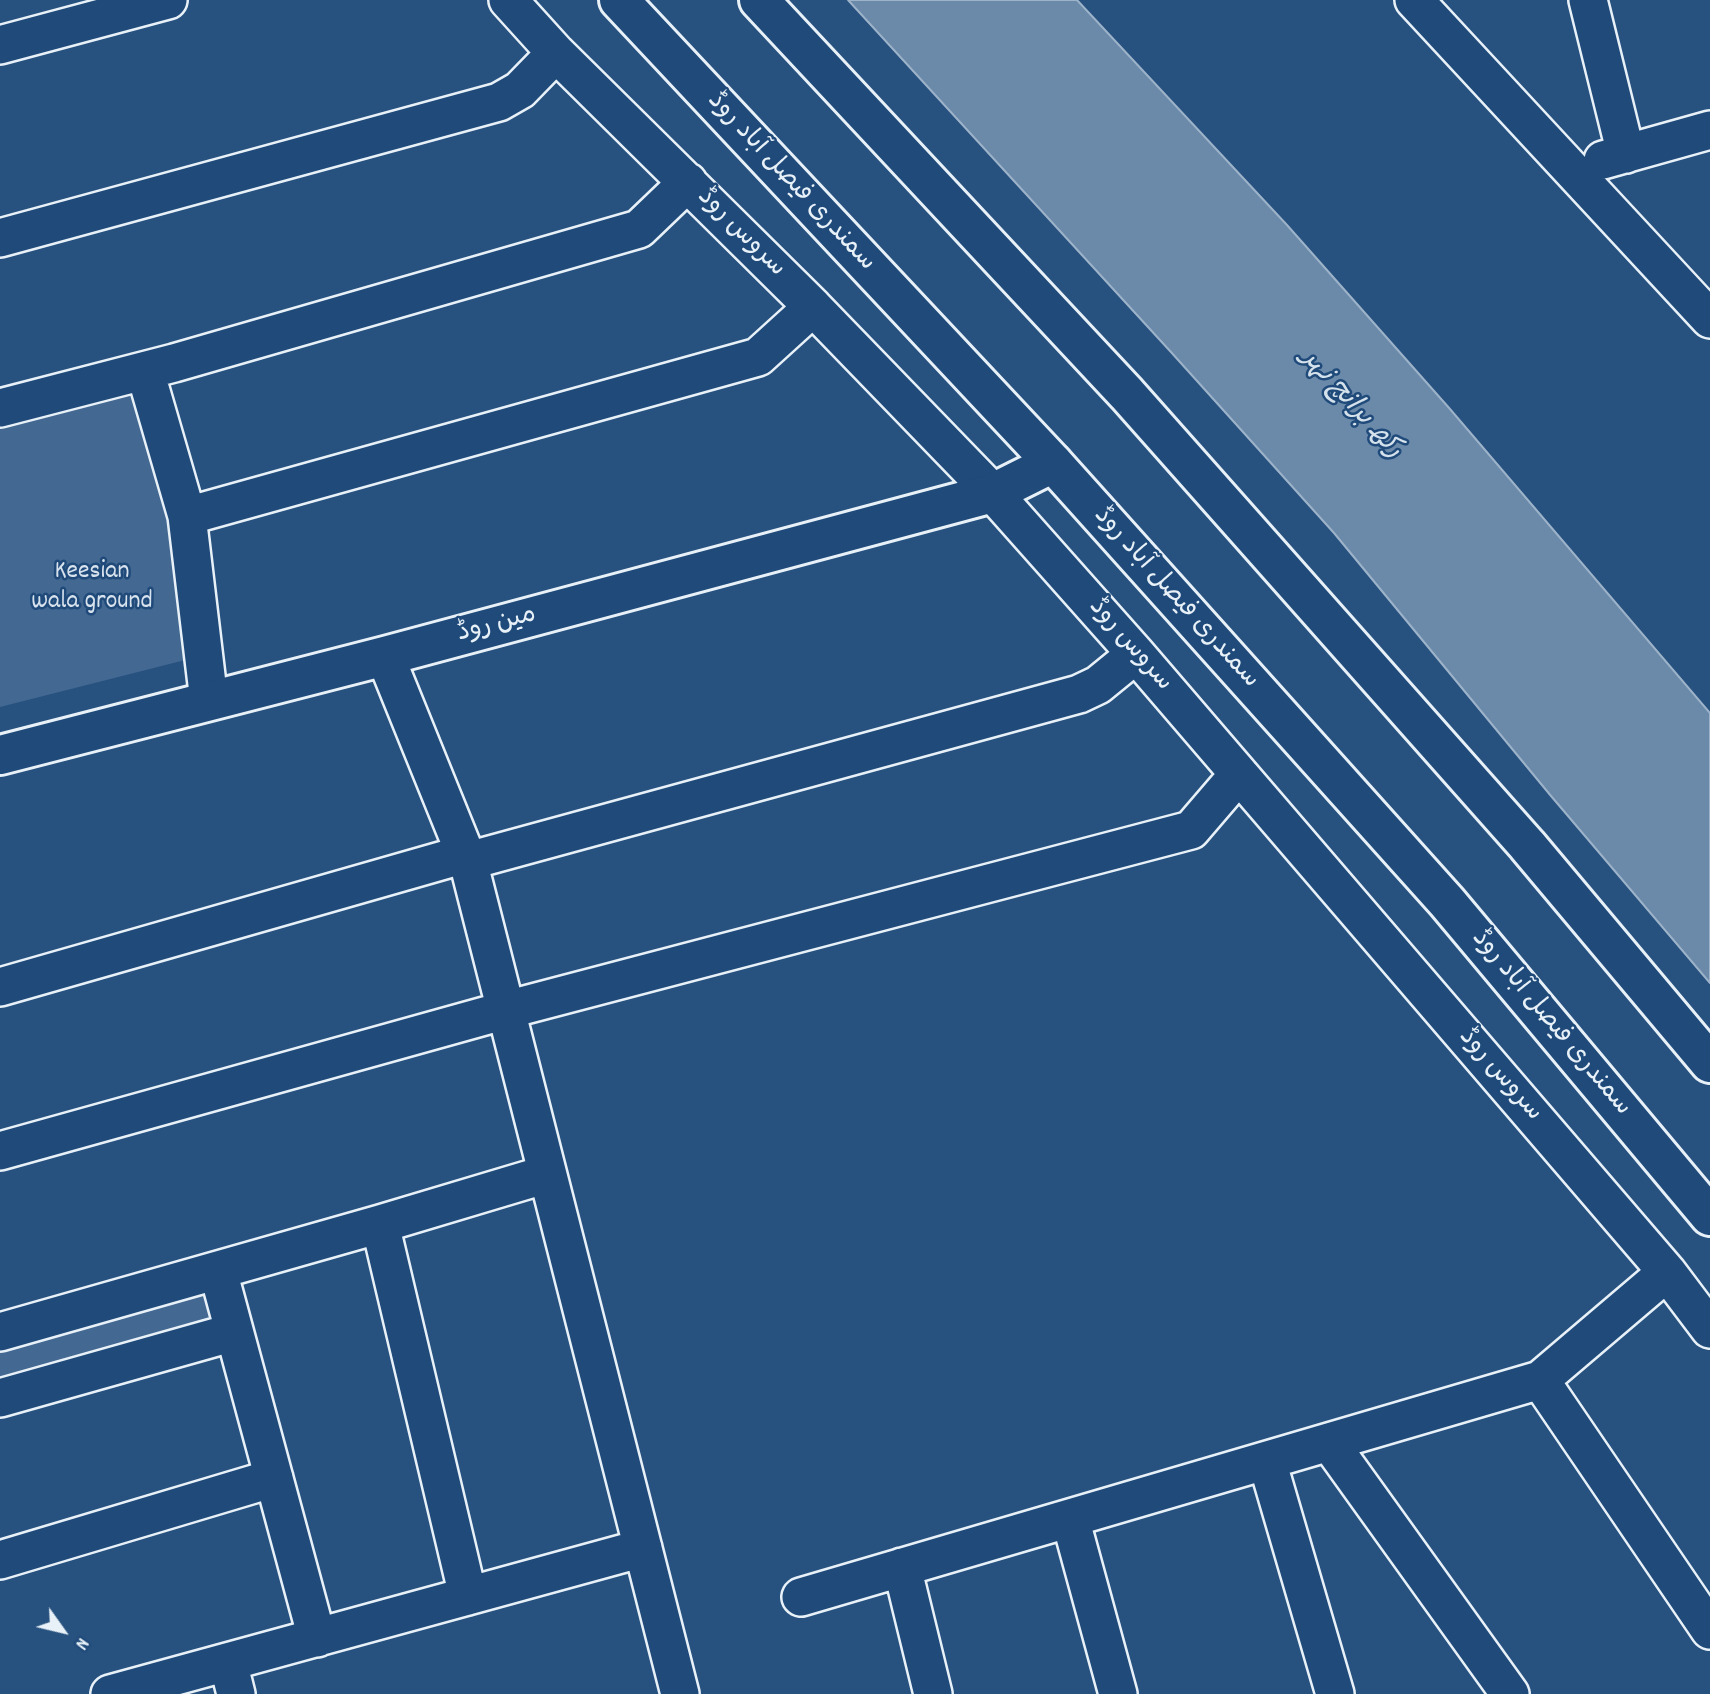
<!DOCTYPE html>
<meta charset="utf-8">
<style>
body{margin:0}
#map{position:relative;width:1710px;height:1694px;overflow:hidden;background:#27517f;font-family:Dekko,sans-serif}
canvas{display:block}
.north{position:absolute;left:28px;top:1596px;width:70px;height:70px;-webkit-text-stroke:5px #1f4a7a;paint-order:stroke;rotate:124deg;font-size:19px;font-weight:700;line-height:28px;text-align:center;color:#e8f1f8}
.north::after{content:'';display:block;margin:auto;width:24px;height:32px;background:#e8f1f8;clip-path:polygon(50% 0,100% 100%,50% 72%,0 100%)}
</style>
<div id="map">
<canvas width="1710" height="1694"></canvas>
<div class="north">N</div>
</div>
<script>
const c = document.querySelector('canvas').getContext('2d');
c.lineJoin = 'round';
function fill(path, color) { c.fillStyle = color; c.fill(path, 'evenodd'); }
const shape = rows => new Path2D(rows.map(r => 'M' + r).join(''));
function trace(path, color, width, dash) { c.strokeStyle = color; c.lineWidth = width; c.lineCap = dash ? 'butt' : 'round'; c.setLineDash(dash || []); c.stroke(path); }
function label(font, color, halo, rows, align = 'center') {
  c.font = font + ' Dekko,"Playpen Sans Arabic",sans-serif'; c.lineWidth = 5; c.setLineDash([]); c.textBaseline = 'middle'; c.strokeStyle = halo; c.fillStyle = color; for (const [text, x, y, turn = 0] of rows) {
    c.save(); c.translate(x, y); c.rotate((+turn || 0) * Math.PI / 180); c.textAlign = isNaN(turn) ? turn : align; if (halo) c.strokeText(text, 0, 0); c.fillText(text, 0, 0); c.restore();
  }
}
fill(shape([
 [132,384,205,655,0,707,0,419],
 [212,1279,222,1325,0,1387,0,1338]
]), '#436891');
const water = shape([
 [848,0,1077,0,1287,225,1450,409,1710,713,1710,983,1551,796,1334,533,1170,351,848,0]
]);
fill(water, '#6b8aaa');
trace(water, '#9db3c9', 2);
const street = shape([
 [508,0,556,53,813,307,993,493,1136,654,1239,774,1667,1272,1710,1329],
 [1414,0,1710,319],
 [1588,0,1626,154],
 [0,45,168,0],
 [1603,160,1710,130],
 [0,238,499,102,520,90,556,53],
 [145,371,187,516,209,701],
 [0,408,174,363,639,229,688,182],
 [187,516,758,357,813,307],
 [385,656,468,861,680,1694],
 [468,861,1079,694,1098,685,1136,654],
 [0,987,465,854],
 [0,1151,506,1010,1191,830,1239,774],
 [380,1224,468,1596],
 [218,1271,317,1638],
 [0,1332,380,1224,547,1174],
 [1540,1380,1710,1630],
 [0,1398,234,1332],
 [1329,1442,1510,1694],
 [1267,1461,1335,1694],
 [1070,1518,1118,1694],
 [0,1560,274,1478],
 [902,1567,933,1694],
 [801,1597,1540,1380,1667,1272],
 [228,1662,236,1694],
 [110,1694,643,1548]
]);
const secondary = shape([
 [0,755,385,656,993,493,1053,463]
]);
const primary = shape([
 [619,0,1053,463,1447,902,1710,1216],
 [759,0,1127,394,1527,845,1710,1063]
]);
trace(street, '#e8f1f8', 42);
trace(secondary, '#e8f1f8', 44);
trace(primary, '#e8f1f8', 44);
trace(street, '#1f4a7a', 37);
trace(secondary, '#1f4a7a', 38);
trace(primary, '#1f4a7a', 38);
label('26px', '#e8f1f8', '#1f4a7a', [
 ["سمندری فیصل آباد روڈ",790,183,47],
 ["سروس روڈ",740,234,45],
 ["سمندری فیصل آباد روڈ",1175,599,48],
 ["مین روڈ",497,626,-15],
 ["سروس روڈ",1129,646,49],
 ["سمندری فیصل آباد روڈ",1550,1024,50],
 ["سروس روڈ",1499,1076,49]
]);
label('26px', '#d8e3ee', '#1f4a7a', [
 ["Keesian",92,573],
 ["wala ground",92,603]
]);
label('italic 28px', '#d5e2ec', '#1f4a7a', [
 ["رکھ برانچ نہر",1350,405,48]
]);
</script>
